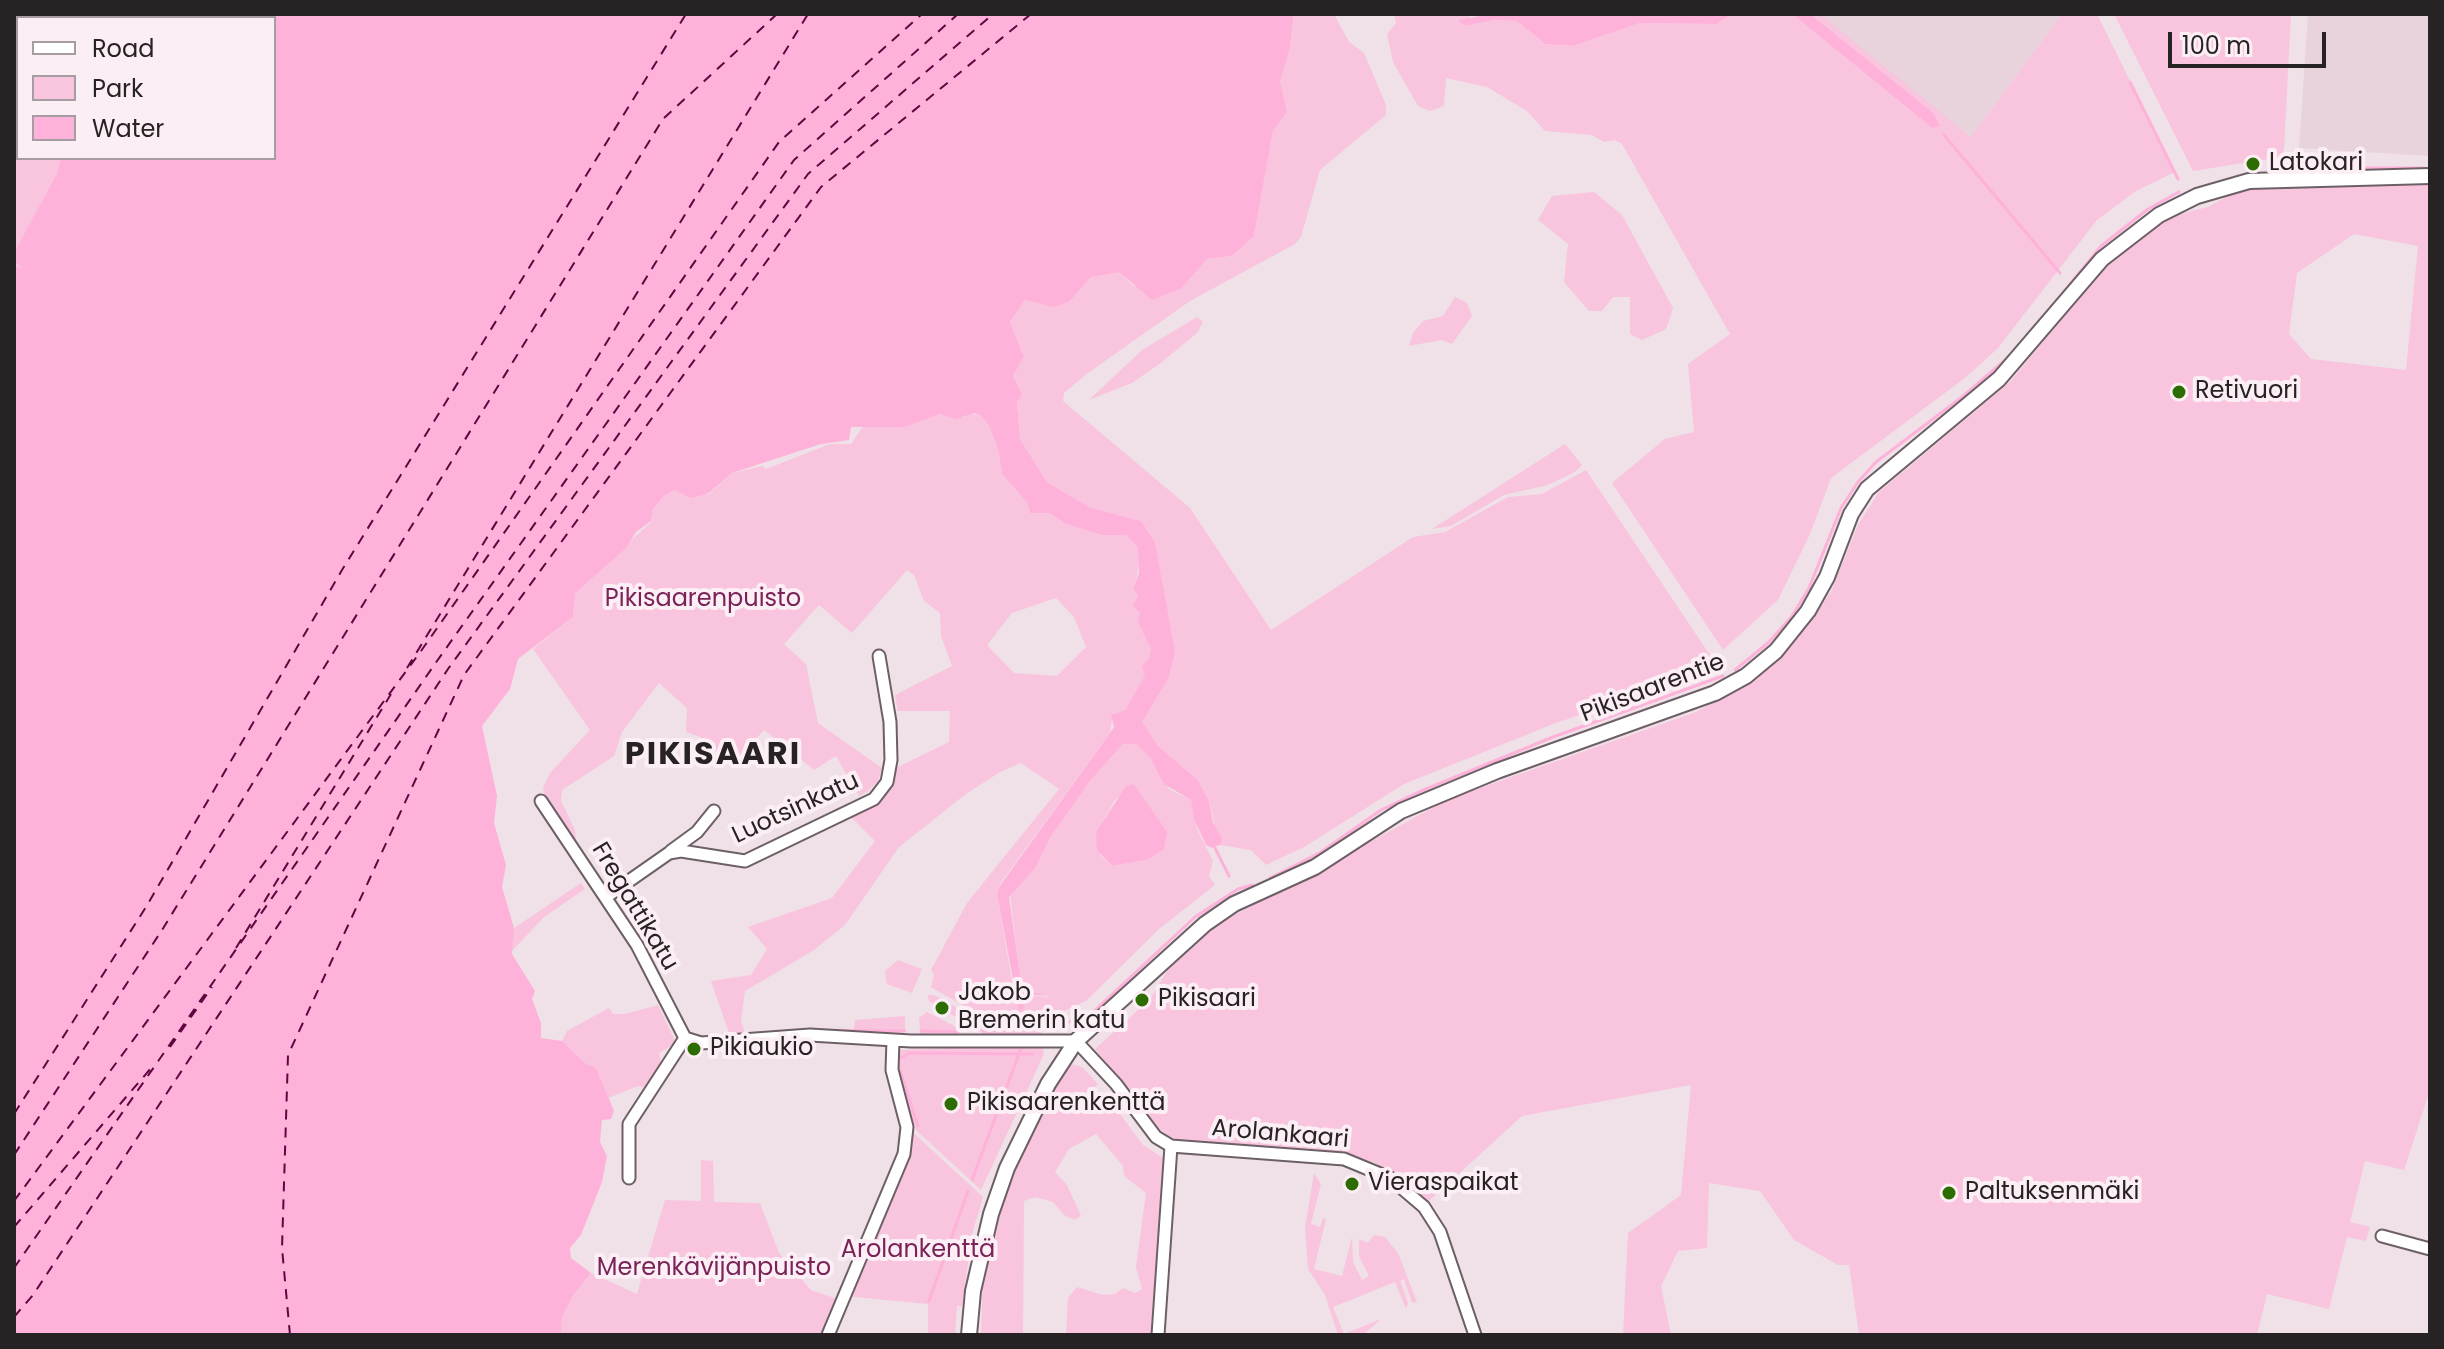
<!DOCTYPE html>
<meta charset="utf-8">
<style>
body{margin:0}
#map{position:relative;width:2444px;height:1349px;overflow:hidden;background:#efe1e7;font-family:Poppins,sans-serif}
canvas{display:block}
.frame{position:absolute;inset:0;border:16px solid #272224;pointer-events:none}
.legend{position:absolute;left:16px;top:16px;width:260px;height:144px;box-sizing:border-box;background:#fceef5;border:2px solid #a79ca1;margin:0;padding:10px 14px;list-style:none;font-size:24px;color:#272224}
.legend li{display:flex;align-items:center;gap:16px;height:40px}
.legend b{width:40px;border:2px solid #a79ca1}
.scale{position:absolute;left:2168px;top:32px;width:158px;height:36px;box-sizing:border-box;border:4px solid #272224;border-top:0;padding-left:10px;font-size:24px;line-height:28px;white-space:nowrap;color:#272224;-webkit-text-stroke:6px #fceef5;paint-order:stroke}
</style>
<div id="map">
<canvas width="2444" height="1349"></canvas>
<div class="frame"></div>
<ul class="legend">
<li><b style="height:10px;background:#fff"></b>Road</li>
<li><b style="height:22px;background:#f9c4de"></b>Park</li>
<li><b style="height:22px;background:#ffb2d9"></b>Water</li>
</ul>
<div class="scale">100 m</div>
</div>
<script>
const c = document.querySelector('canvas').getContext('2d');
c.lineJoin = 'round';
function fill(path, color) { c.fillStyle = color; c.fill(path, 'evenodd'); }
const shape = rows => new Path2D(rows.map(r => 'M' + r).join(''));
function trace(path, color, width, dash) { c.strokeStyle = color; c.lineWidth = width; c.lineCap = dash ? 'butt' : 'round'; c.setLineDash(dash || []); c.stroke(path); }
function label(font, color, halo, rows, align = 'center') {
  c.font = font + ' Poppins,sans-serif'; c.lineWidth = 8; c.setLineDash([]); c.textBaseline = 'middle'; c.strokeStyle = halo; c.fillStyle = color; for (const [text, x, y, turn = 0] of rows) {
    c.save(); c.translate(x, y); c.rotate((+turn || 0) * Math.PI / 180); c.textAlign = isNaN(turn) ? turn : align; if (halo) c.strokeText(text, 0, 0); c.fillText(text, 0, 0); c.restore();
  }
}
fill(shape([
 [1816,14,2062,14,1971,137],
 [2308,14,2430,14,2430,156,2299,148]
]), '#e8d2dc');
fill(shape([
 [1334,14,1349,42,1364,53,1386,105,1386,115,1320,170,1301,237,1295,244,1190,301,1088,373,1064,393,1063,401,1190,508,1271,630,1413,537,1445,532,1508,497,1542,494,1586,470,1718,667,1556,723,1404,784,1304,847,1266,865,1251,850,1220,845,1209,801,1198,780,1157,745,1144,728,1142,721,1168,679,1141,521,1091,508,1047,482,1020,439,1017,402,1021,392,1013,376,1024,357,1010,322,1025,300,1070,301,1091,277,1119,271,1133,286,1182,288,1207,259,1232,256,1254,236,1273,131,1287,112,1279,81,1290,48,1294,15],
 [1394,14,1490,14,1470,16,1466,26,1494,20,1517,21,1545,44,1573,46,1640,23,1717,24,1732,14,1792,14,1932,128,1895,87,1808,14,1820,14,1971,137,2062,14,2097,14,2175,172,2136,191,2097,220,1998,348,1965,378,1831,478,1810,534,1778,600,1723,650,1612,483,1665,439,1694,432,1688,364,1730,334,1622,144,1615,140,1604,142,1592,135,1545,131,1527,111,1487,87,1446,78,1444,106,1430,111,1418,106,1393,62,1387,34,1396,23],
 [2114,14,2291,14,2284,149,2281,157,2193,171],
 [18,65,18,158,97,158,14,288,14,71],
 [2430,184,2430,1090,2404,1170,2365,1161,2350,1222,2370,1227,2366,1241,2347,1237,2329,1309,2267,1294,2257,1335,1859,1335,1849,1265,1838,1265,1794,1240,1760,1191,1709,1183,1707,1248,1678,1251,1661,1286,1671,1335,1623,1335,1628,1233,1681,1195,1691,1085,1522,1116,1428,1202,1374,1162,1351,1156,1184,1142,1169,1136,1152,1123,1095,1049,1150,999,1172,963,1213,927,1449,799,1696,712,1756,680,1802,631,1831,592,1858,525,1879,492,2010,382,2099,273,2143,235,2172,216,2208,207,2237,191,2256,188],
 [2354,234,2418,246,2406,370,2311,359,2289,334,2297,273],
 [1594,192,1622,215,1673,308,1666,329,1642,340,1630,334,1630,297,1613,297,1602,311,1589,311,1564,282,1568,244,1538,220,1552,196],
 [1455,297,1467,303,1472,316,1452,344,1442,340,1409,346,1413,333,1423,321,1443,316],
 [1197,317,1203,322,1197,333,1162,362,1132,383,1089,400,1142,350],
 [969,413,981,416,989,426,998,449,1002,474,1027,501,1030,513,1049,513,1066,524,1102,535,1126,535,1138,548,1140,558,1134,591,1138,596,1132,606,1140,613,1151,649,1145,675,1125,710,1113,714,1110,733,1000,884,997,894,1013,988,1021,1001,1022,994,1047,997,1051,995,1026,993,1021,988,1010,894,1036,867,1050,838,1090,781,1123,744,1132,743,1141,747,1151,757,1169,789,1191,800,1198,831,1213,861,1209,876,1215,885,1159,929,1086,1001,1058,1014,984,1017,934,989,931,987,934,974,931,970,967,903,1059,789,1021,763,1000,772,966,794,899,847,845,925,814,950,745,991,741,1020,745,1034,730,1036,711,981,751,975,767,949,748,927,832,898,875,841,849,815,881,799,892,784,896,768,949,742,950,711,898,711,895,695,952,666,941,636,940,613,924,601,914,575,907,570,852,633,819,605,784,644,806,664,818,723,882,768,878,781,868,791,859,796,836,756,814,770,764,730,732,765,700,737,686,732,687,708,659,683,622,732,614,756,562,790,561,801,575,830,576,843,545,801,543,788,550,773,590,730,533,649,573,617,574,593,651,522,653,509,664,496,675,490,709,494,732,473,763,466,766,469,830,444,851,444,864,425,905,427,940,414,964,417],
 [1056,598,1074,617,1086,647,1057,676,1014,673,987,645,1012,613],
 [1134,784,1161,824,1147,860,1112,866,1101,856,1096,833,1115,800],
 [1565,444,1582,465,1575,472,1548,485,1504,495,1451,526,1432,529],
 [581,883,585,889,544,917,512,951,514,928],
 [898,960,922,969,912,993,887,984,885,971],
 [928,995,934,995,979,1020,1042,1023,1045,1030,1038,1035,987,1036,929,1001],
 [658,1005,676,1043,659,1053,662,1067,647,1088,638,1086,608,1098,596,1068,585,1063,562,1041,567,1031,609,1008,613,1014,625,1014],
 [927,1012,954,1026,960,1033,921,1034,919,1018],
 [905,1016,905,1029,901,1034,854,1030,855,1020],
 [1042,1044,1044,1054,981,1190,916,1130,894,1061,900,1050],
 [1066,1063,1082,1067,1098,1084,1086,1100,1120,1114,1143,1145,1163,1158,1151,1335,1066,1335,1068,1298,1077,1287,1103,1295,1115,1294,1123,1288,1135,1293,1142,1289,1136,1267,1146,1193,1124,1176,1123,1166,1096,1134,1069,1149,1055,1172,1067,1185,1081,1216,1075,1220,1064,1215,1053,1202,1035,1197,1024,1201,1023,1335,981,1335,983,1278,999,1220,1000,1203,1007,1181],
 [907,1127,983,1197,972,1234,962,1306,957,1306,955,1335,928,1335,928,1304,845,1296,889,1194],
 [701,1160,713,1161,714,1202,760,1203,779,1253,811,1290,843,1301,828,1335,561,1335,562,1318,572,1297,591,1273,637,1294,665,1200,701,1201],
 [1314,1173,1321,1184,1311,1224,1320,1227,1323,1218,1326,1219,1314,1269,1342,1276,1352,1237,1353,1262,1362,1280,1369,1276,1359,1256,1359,1239,1368,1243,1374,1235,1385,1237,1398,1253,1417,1302,1412,1303,1404,1279,1400,1281,1408,1303,1406,1309,1395,1282,1333,1307,1344,1334,1381,1319,1363,1335,1338,1335,1325,1295,1308,1269,1305,1228]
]), '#f9c4de');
fill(shape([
 [88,14,1294,14,1290,48,1280,81,1287,112,1273,131,1254,236,1232,256,1207,259,1182,288,1152,300,1119,272,1091,277,1070,301,1054,307,1025,300,1010,322,1024,357,1013,376,1022,394,1017,402,1020,439,1047,482,1091,508,1141,521,1155,543,1175,652,1168,679,1142,722,1157,745,1198,780,1209,801,1213,822,1222,839,1220,845,1212,848,1206,845,1194,819,1191,800,1164,784,1150,757,1136,744,1123,744,1090,781,1050,838,1036,867,1009,897,1022,990,1052,996,1022,994,1024,1008,1019,1012,997,894,999,887,1110,733,1114,727,1111,715,1125,710,1145,675,1142,666,1149,659,1151,649,1138,622,1140,613,1132,606,1138,596,1133,589,1139,573,1138,548,1126,535,1102,535,1066,524,1049,513,1030,513,1027,502,1002,474,998,449,989,426,981,416,974,413,956,419,940,414,905,427,851,427,849,440,821,444,732,473,709,493,691,498,675,490,664,496,653,509,651,521,636,532,626,548,575,593,573,617,518,659,510,689,482,726,497,796,494,823,506,865,502,887,514,928,512,954,535,991,532,999,541,1023,541,1038,562,1041,585,1063,596,1068,614,1111,611,1119,602,1120,600,1142,607,1156,602,1182,581,1235,570,1248,571,1258,591,1273,572,1297,562,1318,561,1335,14,1335,14,267,23,268,14,261,14,253,58,172,61,158,274,158,274,18,85,18],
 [1490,14,1732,14,1717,24,1640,23,1573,46,1545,44,1517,21,1494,20,1466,26,1458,20],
 [1792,14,1810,14,1933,113,1940,126,1932,128],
 [1134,784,1167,832,1164,849,1147,860,1112,866,1097,850,1096,832,1126,786]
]), '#ffb2d9');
trace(shape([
 [2130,82,2178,179],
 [1944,135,2060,273],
 [2301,168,2425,168],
 [2045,315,2101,246,2148,209,2179,192],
 [1735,670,1769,642,1792,616,1809,588,1841,508,1858,482,1876,462,1962,397,2012,354],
 [1215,848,1229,876],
 [1270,878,1321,852,1381,810,1421,791,1553,737,1723,676],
 [1092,1013,1195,917,1238,889,1252,885],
 [1058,1025,1083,1017],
 [799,1030,905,1031],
 [921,1031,957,1032],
 [984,1031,1043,1028],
 [901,1058,909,1053,1033,1054],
 [899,1068,918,1126],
 [972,1180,1022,1046],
 [929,1301,968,1191]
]), '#ffb2d9', 3);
trace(shape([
 [407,668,808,14],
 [236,948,391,694],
 [170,1047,212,987],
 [14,1114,146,907,342,570,686,14],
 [14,1155,162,930,663,119,777,14],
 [14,1201,421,651,779,142,922,14],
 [14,1227,152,1067],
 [14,1268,437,661,794,160,958,14],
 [14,1317,33,1295,448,669,808,174,993,14],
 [290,1335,282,1248,288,1055,464,675,821,187,1031,14]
]), '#600541', 2, [10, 8]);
const minor = shape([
 [541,801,637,945,685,1038],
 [671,851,697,832,714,811],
 [606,897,669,853,681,851,745,861,874,799,887,782,891,760,890,722,879,656],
 [685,1038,701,1043,810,1035,911,1041,1076,1041,1116,1084,1156,1137,1171,1146,1344,1159,1390,1178,1424,1207,1440,1232,1475,1335],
 [629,1178,629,1124,685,1038],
 [2382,1236,2430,1249],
 [828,1335,904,1154,907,1127,892,1070,893,1040],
 [1158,1335,1171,1146]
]);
const tertiary = shape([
 [969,1335,973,1291,991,1214,1007,1168,1048,1084,1076,1041,1205,924,1234,904,1315,867,1401,811,1497,771,1715,693,1746,676,1776,651,1808,611,1827,577,1851,514,1867,489,1999,379,2102,259,2159,215,2197,196,2249,181,2430,176]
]);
trace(minor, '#6c6066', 15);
trace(tertiary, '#6c6066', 18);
trace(minor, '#fff', 11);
trace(tertiary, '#fff', 14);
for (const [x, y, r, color] of [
 [2253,164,8,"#2c6c00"],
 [2179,392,8,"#2c6c00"],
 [1142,1000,8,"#2c6c00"],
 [942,1008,8,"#2c6c00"],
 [694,1049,8,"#2c6c00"],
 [951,1104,8,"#2c6c00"],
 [1352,1184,8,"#2c6c00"],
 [1949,1193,8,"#2c6c00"]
]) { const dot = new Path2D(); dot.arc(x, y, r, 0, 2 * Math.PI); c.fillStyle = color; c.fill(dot); trace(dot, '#fceef5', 3); }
label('24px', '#272224', '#fceef5', [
 ["Latokari",2269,164],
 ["Retivuori",2195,392],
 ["Jakob",958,994],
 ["Bremerin katu",958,1022],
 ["Pikisaari",1158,1000],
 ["Pikiaukio",710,1049],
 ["Pikisaarenkenttä",967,1104],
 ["Vieraspaikat",1368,1184],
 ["Paltuksenmäki",1965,1193]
], 'left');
label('24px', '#7a2357', '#fceef5', [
 ["Pikisaarenpuisto",703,600],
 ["Arolankenttä",918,1251],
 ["Merenkävijänpuisto",714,1269]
]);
label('24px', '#272224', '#fceef5', [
 ["Pikisaarentie",1653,689,-21],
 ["Luotsinkatu",796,809,-25],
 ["Fregattikatu",634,907,59],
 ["Arolankaari",1280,1135,5]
]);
c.letterSpacing = '2px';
label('bold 32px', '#272224', '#fceef5', [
 ["PIKISAARI",713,756]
]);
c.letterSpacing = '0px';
</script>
